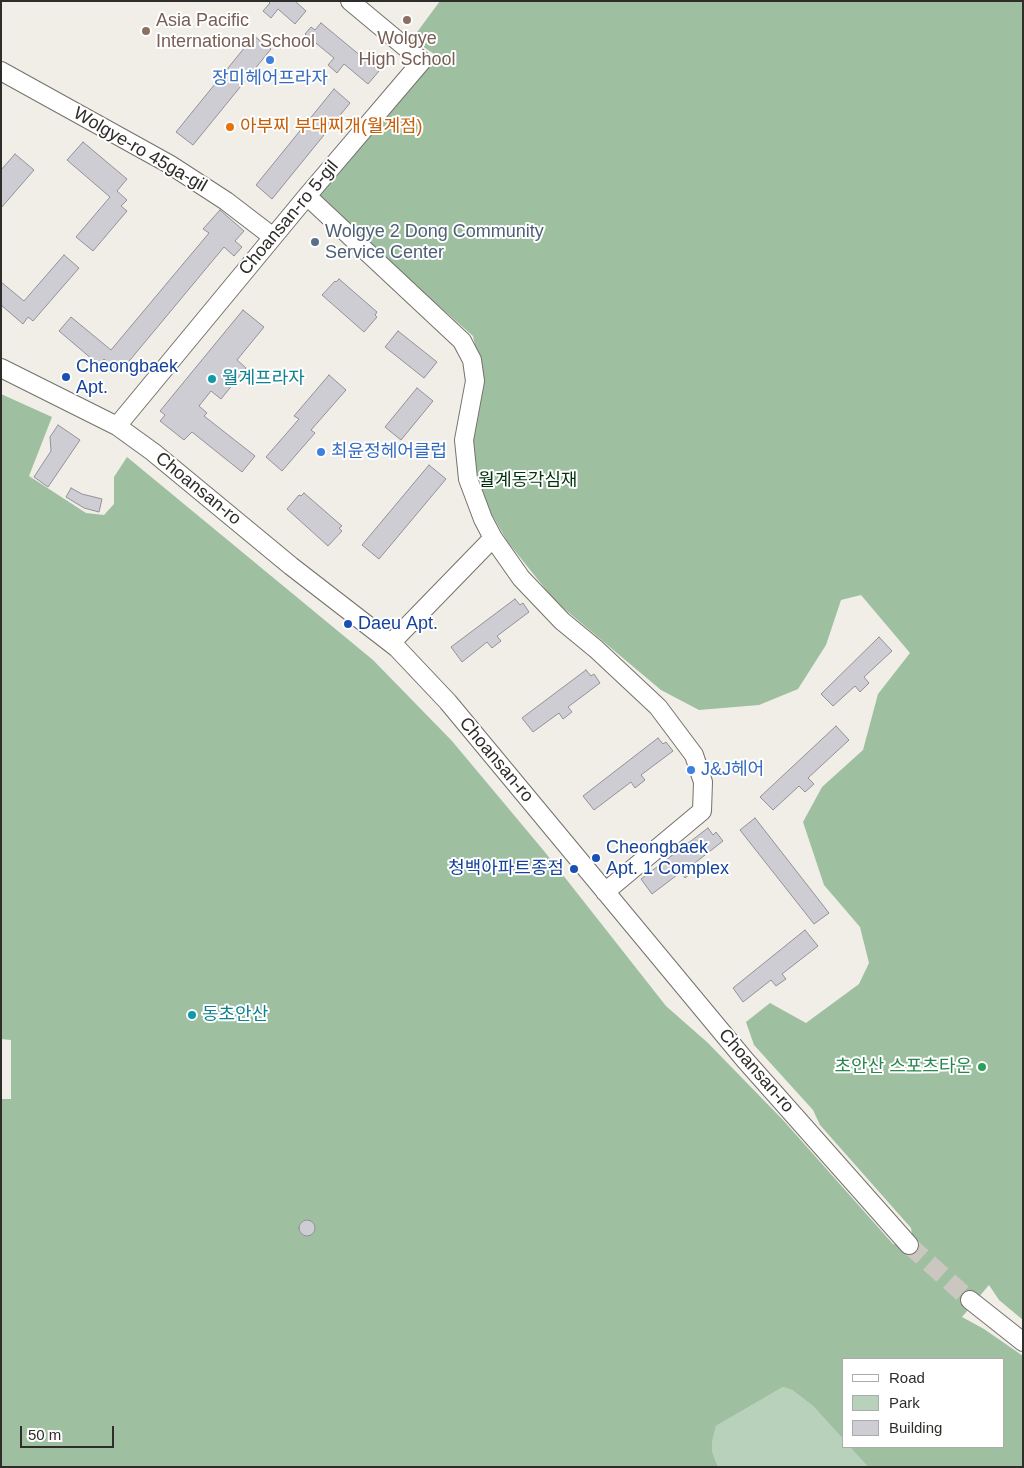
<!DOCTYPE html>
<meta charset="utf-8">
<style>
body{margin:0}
#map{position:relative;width:1024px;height:1468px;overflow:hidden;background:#f1ede7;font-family:Helvetica,sans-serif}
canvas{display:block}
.frame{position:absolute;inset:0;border:2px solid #2e2d2a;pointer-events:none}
.legend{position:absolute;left:842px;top:1358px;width:162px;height:90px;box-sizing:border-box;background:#fff;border:1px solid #ababaa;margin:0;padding:6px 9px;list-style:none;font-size:15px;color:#2e2d2a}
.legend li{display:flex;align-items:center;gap:10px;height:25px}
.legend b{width:25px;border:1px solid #ababaa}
.scale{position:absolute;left:20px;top:1426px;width:94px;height:22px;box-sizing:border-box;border:2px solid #2e2d2a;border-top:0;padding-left:6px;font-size:15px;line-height:18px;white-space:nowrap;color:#2e2d2a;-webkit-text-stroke:4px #fff;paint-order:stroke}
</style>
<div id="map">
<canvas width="1024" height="1468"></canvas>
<div class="frame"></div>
<ul class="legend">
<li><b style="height:6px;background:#fff"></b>Road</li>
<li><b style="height:14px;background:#b8d1ba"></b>Park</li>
<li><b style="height:14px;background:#cecdd4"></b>Building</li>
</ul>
<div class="scale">50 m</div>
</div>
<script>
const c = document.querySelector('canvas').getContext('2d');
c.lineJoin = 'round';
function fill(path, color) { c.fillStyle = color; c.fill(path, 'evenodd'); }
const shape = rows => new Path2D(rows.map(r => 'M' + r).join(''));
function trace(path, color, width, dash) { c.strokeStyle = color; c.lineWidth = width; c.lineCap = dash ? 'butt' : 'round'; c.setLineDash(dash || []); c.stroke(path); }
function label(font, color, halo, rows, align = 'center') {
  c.font = font + ' Helvetica,"Noto Sans KR",sans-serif'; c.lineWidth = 4; c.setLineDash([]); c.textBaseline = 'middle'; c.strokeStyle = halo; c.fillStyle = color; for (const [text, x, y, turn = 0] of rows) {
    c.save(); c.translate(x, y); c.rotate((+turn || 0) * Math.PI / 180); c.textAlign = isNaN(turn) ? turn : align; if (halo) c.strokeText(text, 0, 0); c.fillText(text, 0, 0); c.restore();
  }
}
fill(shape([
 [783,1387,792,1390,813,1406,843,1439,843,1447,850,1447,868,1467,718,1467,712,1451,712,1442,716,1426]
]), '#b8d1ba');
fill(shape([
 [440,1,1023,1,1023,1320,999,1300,989,1285,962,1317,984,1329,1023,1356,1023,1467,868,1467,850,1447,1003,1447,1003,1359,843,1359,843,1439,813,1406,792,1390,783,1387,716,1426,712,1442,712,1451,718,1467,1,1467,1,1099,11,1099,11,1040,1,1039,1,394,52,417,29,476,86,513,104,515,114,504,114,477,127,457,373,660,452,741,544,851,666,1006,708,1043,783,1120,893,1244,905,1247,913,1240,911,1228,820,1125,813,1110,754,1045,746,1022,770,1003,806,1023,859,984,869,963,860,927,824,885,803,822,822,787,863,750,878,694,910,653,861,595,841,600,826,645,798,689,759,705,699,710,661,690,555,601,507,541,478,490,471,451,482,377,473,336,316,198,434,54,412,39]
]), '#9fbfa1');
const building = shape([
 [268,1,295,1,306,11,295,24,278,9,271,18,263,11,270,3,268,1],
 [321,23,379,71,368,84,344,64,337,73,328,65,334,58,305,34,311,27,315,30,321,23],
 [254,36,271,49,193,145,176,132,254,36],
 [334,89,350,103,272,199,256,185,334,89],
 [83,142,127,179,117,191,127,200,121,206,127,211,93,251,76,237,110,197,67,160,83,142],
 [15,154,34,170,1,208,1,170,15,154],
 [220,210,244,231,235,241,242,247,234,256,224,247,120,372,104,359,99,365,59,331,71,317,111,350,209,233,203,229,220,210],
 [64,255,79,268,33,321,28,317,23,324,1,305,1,282,24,301,64,255],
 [339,279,377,312,375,315,377,317,364,332,322,295,335,281,336,282,339,279],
 [243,310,264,327,237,360,246,368,221,399,211,391,199,406,207,413,204,416,255,456,242,472,192,432,184,440,160,421,165,415,160,411,243,310],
 [398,331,437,362,424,378,385,347,398,331],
 [329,375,346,390,311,430,315,433,282,471,266,457,299,419,294,416,329,375],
 [417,388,433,401,401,440,385,427,417,388],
 [58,425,80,440,48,487,34,477,51,451,50,437,58,425],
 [429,465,446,479,379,559,362,545,429,465],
 [71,488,82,494,102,499,99,512,84,508,66,497,71,488],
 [304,493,342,526,339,528,342,531,328,546,287,509,299,495,301,496,304,493],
 [515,599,520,605,523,603,529,612,497,636,501,641,492,648,487,642,462,662,451,647,515,599],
 [879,637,892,651,864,677,869,683,860,692,855,686,833,706,821,694,879,637],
 [586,670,591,676,594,674,600,683,568,707,572,712,563,719,559,713,533,732,522,718,586,670],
 [836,726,849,740,808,778,814,784,805,792,799,786,773,810,760,797,836,726],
 [658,738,663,744,666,742,673,751,641,775,645,780,635,788,631,782,594,810,583,796,658,738],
 [755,818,829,913,814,924,740,830,755,818],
 [708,828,713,835,716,832,723,841,691,866,695,870,685,878,681,872,652,894,641,879,708,828],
 [805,930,818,946,782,974,786,979,776,986,771,980,743,1002,733,988,805,930],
 '299 1228a8 8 0 1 1 16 0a8 8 0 1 1-16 0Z'
]);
fill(building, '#cecdd4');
trace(building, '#939198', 1);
trace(shape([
 [909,1245,970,1300]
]), '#cac7c1', 18, [18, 9]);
const minor = shape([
 [1,71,169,164,226,201,273,237],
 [307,196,462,341,472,360,475,381,464,440,468,479,483,519,493,538,391,643],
 [1,368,117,426,153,452,291,566,397,648,448,702,745,1060,909,1245],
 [117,426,307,196,422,61,350,1],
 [493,538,521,578,562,621,596,649,658,707,694,755,703,782,702,811,605,892],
 [970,1300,1023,1342]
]);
trace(minor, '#75726c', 20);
trace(minor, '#fff', 18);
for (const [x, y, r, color] of [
 [407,20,5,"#8d6e63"],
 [146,31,5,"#8d6e63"],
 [270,60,5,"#3f7fe0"],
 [230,127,5,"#e8710a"],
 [315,242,5,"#5c6f8a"],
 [66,377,5,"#1a4fb4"],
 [212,379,5,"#0f9aa8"],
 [321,452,5,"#3f7fe0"],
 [348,624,5,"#1a4fb4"],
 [691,770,5,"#3f7fe0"],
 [596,858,5,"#1a4fb4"],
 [574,869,5,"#1a4fb4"],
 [192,1015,5,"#0f9aa8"],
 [982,1067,5,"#2e9e5b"]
]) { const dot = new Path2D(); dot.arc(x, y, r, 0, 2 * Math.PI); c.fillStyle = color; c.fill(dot); trace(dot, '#fff', 2); }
label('18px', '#785e54', '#fff', [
 ["Asia Pacific",156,21],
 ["International School",156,42],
 ["Wolgye",407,39,"center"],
 ["High School",407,60,"center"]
], 'left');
label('18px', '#366cbe', '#fff', [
 ["장미헤어프라자",270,79,"center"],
 ["최윤정헤어클럽",331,452],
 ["J&J헤어",701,770]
], 'left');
label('18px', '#c56008', '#fff', [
 ["아부찌 부대찌개(월계점)",240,127]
], 'left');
label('18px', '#2e2d2a', '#fff', [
 ["Wolgye-ro 45ga-gil",140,150,30],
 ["Choansan-ro 5-gil",289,218,-50],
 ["Choansan-ro",198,489,39],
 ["Choansan-ro",496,760,50],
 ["Choansan-ro",756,1071,49]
]);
label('18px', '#4e5e75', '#fff', [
 ["Wolgye 2 Dong Community",325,232],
 ["Service Center",325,253]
], 'left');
label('18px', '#164399', '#fff', [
 ["Cheongbaek",76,367],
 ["Apt.",76,388],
 ["Daeu Apt.",358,624],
 ["Cheongbaek",606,848],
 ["Apt. 1 Complex",606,869],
 ["청백아파트종점",564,869,"right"]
], 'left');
label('18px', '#0d838f', '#fff', [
 ["월계프라자",222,379],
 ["동초안산",202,1015]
], 'left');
label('18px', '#01340d', '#fff', [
 ["월계동각심재",528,481]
]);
label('18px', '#27864d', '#fff', [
 ["초안산 스포츠타운",972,1067]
], 'right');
</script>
